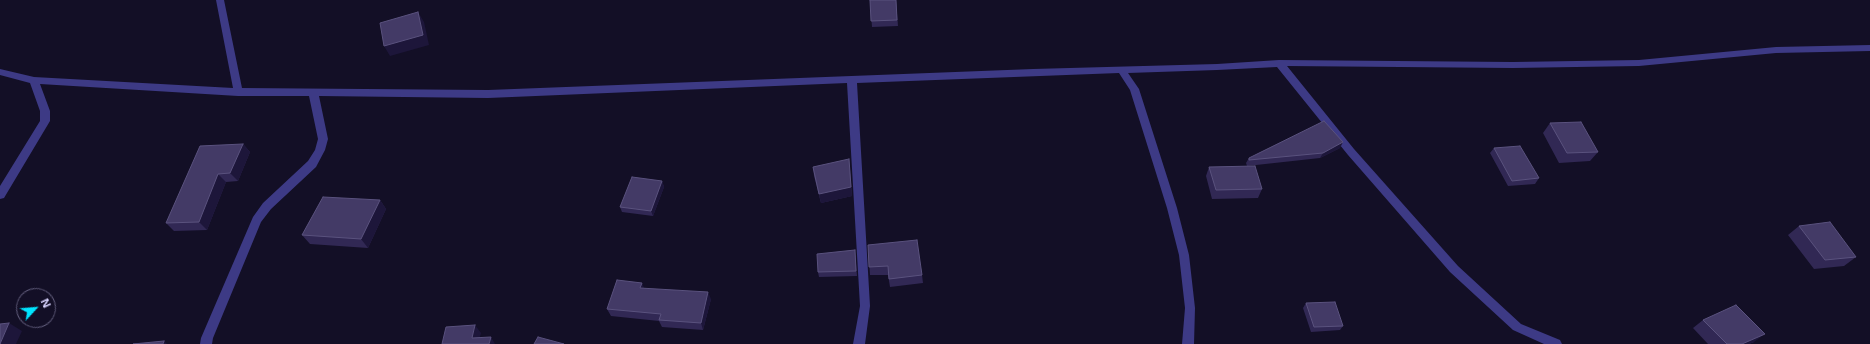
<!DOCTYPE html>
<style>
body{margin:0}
#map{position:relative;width:1870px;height:344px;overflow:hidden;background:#130f26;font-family:"Noto Sans",sans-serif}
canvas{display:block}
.north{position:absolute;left:16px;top:288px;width:40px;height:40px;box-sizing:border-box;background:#130f26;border:1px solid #625e7d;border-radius:50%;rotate:64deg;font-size:11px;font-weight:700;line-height:16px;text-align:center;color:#d9d4ff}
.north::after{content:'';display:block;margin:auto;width:14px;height:18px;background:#00e5ff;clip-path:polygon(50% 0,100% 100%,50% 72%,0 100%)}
</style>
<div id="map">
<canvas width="1870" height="344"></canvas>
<div class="north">N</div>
</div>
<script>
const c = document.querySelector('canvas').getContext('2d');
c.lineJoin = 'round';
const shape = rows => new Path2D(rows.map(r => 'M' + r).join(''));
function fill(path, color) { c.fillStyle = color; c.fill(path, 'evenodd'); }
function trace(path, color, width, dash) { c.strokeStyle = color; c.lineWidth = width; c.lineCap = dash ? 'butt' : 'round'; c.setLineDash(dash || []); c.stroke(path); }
fill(shape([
 [216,0,224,0,242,88,488,90,1033,69,1217,64,1279,60,1513,62,1639,60,1776,47,1870,45,1870,51,1776,53,1639,66,1513,68,1287,66,1354,149,1458,266,1521,324,1560,340,1562,344,1544,344,1513,330,1450,272,1348,155,1277,67,1217,70,1128,73,1139,89,1177,208,1189,255,1195,308,1194,344,1182,344,1185,308,1179,255,1167,208,1130,90,1119,73,857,83,870,306,865,344,853,344,860,306,847,83,488,98,319,96,328,139,325,150,316,167,271,209,261,222,213,338,212,344,200,344,201,338,253,217,263,203,308,161,315,150,318,139,309,96,238,96,40,84,50,111,50,121,4,198,0,199,0,186,40,121,40,111,30,83,0,75,0,69,34,77,233,88,216,0]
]), '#3d3a85');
fill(shape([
 [870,0,896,0,898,26,872,27],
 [1550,123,1598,152,1590,161,1559,163,1543,133],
 [243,144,250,152,238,181,226,182,207,230,174,231,166,223],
 [1340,148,1320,158,1247,166,1246,163,1249,158],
 [1494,148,1539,178,1535,184,1508,186,1490,153],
 [813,167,850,169,852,196,821,203,814,176],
 [1209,167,1262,189,1258,198,1212,199,1206,176],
 [662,181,664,187,653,216,622,212,620,207],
 [380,200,386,209,368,248,310,244,302,235],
 [1799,226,1856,257,1844,266,1814,269,1788,235],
 [868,245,922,275,923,283,890,287,888,275,870,275],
 [855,250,857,276,819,277,818,272],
 [644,288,711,299,703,330,662,327,659,321,611,316,607,309],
 [1306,303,1343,326,1340,330,1311,332,1303,308],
 [1703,320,1754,342,1749,344,1708,344,1693,328]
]), '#312854');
fill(shape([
 [418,12,424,22,429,45,390,56,384,46],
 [1343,142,1340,148,1320,158,1323,153],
 [243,144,250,152,238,181,230,173],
 [849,159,852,196,821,203,819,194],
 [218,174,226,182,207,230,199,222],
 [662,181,664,187,653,216,651,211],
 [380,200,386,209,368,248,361,239],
 [642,283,645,290,640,288],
 [708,292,711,299,703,330,701,323],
 [9,323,22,331,16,344,0,344],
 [475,325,481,333,478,344,472,338],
 [1765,334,1754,342,1749,344,1742,344],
 [491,337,495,344,489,344],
 [164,341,167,344,163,344]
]), '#1d163a');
const building = shape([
 [870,0,896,0,897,20,871,21,870,0],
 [418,12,423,35,384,46,380,23,418,12],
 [1324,121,1343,142,1323,153,1249,160,1249,158,1324,121],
 [1581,122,1598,152,1567,153,1550,123,1581,122],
 [243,144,230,173,218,174,199,222,166,223,200,146,243,144],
 [1520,146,1539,178,1512,181,1494,148,1520,146],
 [849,159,851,187,819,194,813,167,849,159],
 [1255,166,1262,189,1216,190,1209,167,1255,166],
 [632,177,662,181,651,211,620,207,632,177],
 [323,197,380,200,361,239,302,235,323,197],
 [1830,222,1856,257,1825,260,1799,226,1830,222],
 [917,240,922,275,889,279,888,266,869,267,868,245,917,240],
 [855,250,856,271,818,272,817,254,855,250],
 [617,280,642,283,640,288,708,292,701,323,659,320,661,314,607,309,617,280],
 [1335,302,1343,326,1314,327,1306,303,1335,302],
 [1736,305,1765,334,1742,344,1727,344,1703,320,1736,305],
 [9,323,0,344,0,324,9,323],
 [475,325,472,338,491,337,489,344,442,344,446,327,475,325],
 [538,337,564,344,534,344,538,337],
 [164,341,163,344,133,344,164,341]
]);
fill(building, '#433a66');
trace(building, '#5a527e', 1);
</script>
